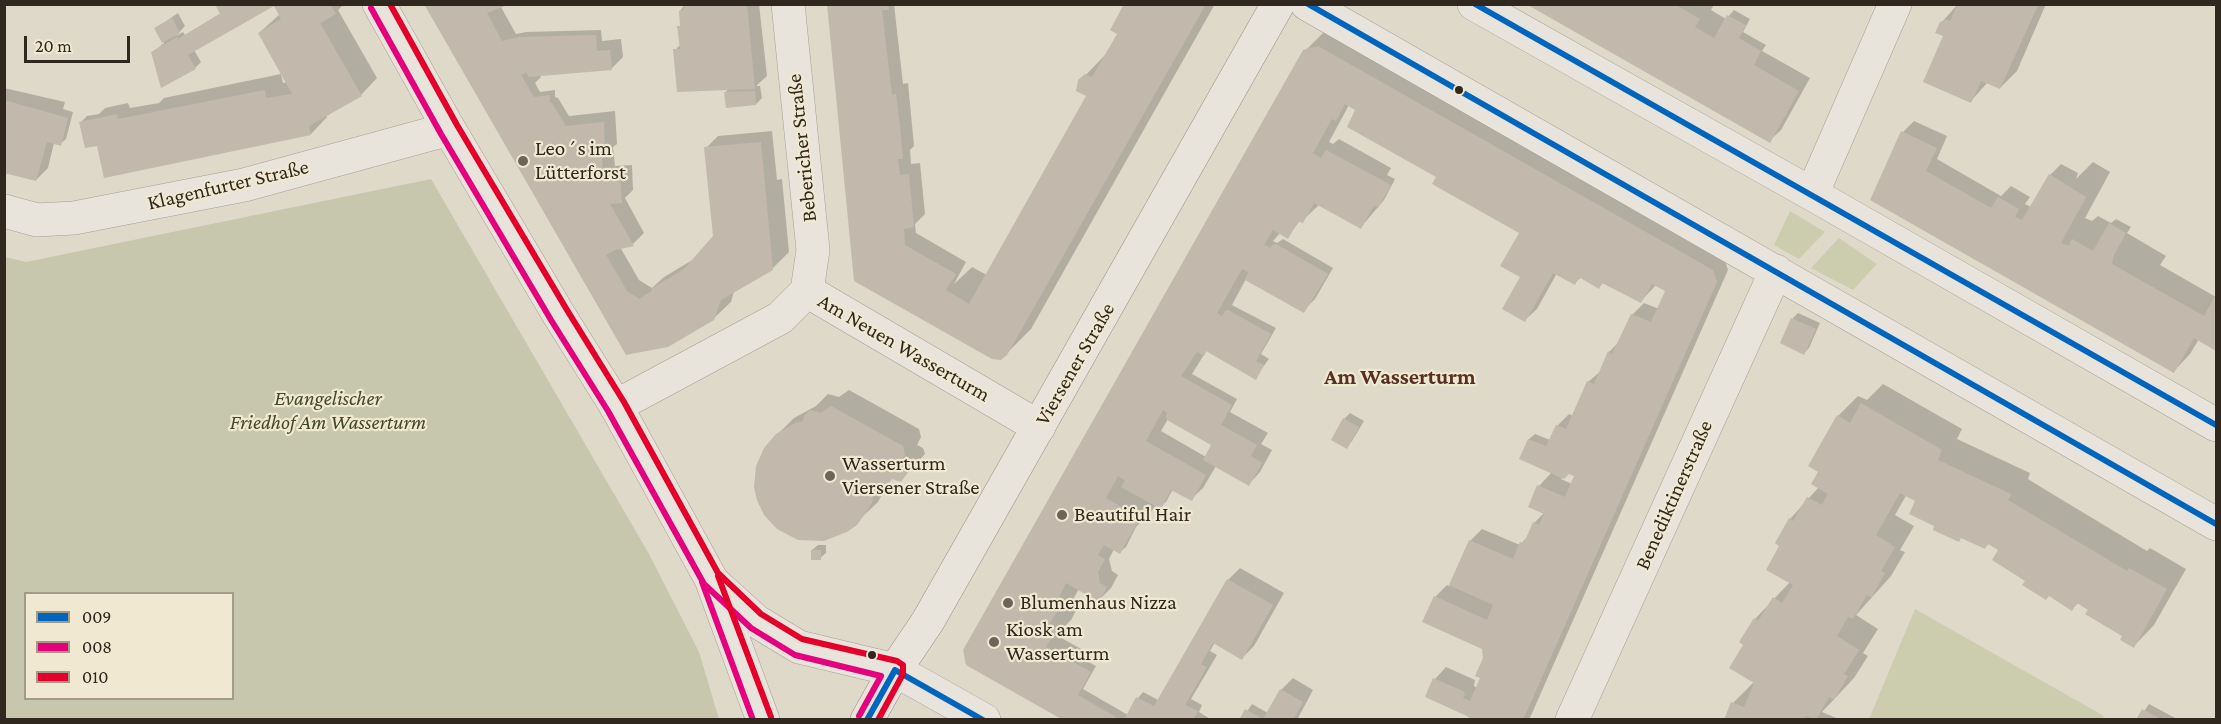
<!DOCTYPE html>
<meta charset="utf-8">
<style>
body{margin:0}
#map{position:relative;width:2221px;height:724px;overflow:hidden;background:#dfd9ca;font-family:"Crimson Pro",serif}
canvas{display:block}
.frame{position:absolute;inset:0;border:6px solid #30271e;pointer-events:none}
.legend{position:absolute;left:24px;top:592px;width:210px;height:108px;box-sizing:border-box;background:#f0e8d1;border:2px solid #a39b89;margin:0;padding:8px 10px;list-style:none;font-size:18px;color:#30271e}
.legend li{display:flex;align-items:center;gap:12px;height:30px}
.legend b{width:30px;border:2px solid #a39b89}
.scale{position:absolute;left:24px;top:36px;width:106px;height:27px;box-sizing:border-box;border:3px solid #30271e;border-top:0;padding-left:8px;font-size:18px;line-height:21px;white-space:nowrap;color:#30271e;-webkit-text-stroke:4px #f0e8d1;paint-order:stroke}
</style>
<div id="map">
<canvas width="2221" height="724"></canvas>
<div class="frame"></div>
<ul class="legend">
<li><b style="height:8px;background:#0065bd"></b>009</li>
<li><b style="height:8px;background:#e5007d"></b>008</li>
<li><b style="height:8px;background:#e4002b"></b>010</li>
</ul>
<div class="scale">20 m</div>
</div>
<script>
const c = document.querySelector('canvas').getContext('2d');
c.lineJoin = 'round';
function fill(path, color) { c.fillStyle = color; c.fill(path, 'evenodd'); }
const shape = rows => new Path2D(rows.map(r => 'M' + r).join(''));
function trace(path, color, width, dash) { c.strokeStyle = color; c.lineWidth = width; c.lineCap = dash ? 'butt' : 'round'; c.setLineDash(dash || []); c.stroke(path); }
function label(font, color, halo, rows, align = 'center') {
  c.font = font + ' "Crimson Pro",serif'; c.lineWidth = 4.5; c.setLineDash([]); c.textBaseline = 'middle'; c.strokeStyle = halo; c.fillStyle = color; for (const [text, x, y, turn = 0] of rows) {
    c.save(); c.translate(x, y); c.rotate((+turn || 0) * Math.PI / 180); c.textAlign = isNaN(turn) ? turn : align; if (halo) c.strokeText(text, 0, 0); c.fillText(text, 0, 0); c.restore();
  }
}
fill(shape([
 [1790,211,1825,232,1799,259,1774,245],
 [1839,238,1877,264,1853,290,1811,268],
 [1915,609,2104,716,2102,719,1869,719]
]), '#cccdae');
fill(shape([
 [431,179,649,554,699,652,719,719,5,719,5,257,26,262],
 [26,594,232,594,232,698,26,698]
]), '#c7c7ad');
fill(shape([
 [273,4,194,50,201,62,195,68,153,52,164,43,156,28,178,13,185,26,176,36,183,32,185,35,221,13],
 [275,4,344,4,338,10,377,78,361,95,326,115,327,117,311,134,98,142,81,122,87,116,99,114,105,108,128,103,130,108,159,103,164,98,281,74,283,83,287,82,259,33,280,14],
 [426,4,501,7,516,34,526,32,601,30,602,41,621,39,623,57,611,69,539,74,541,77,535,83,540,92,555,90,555,97,558,98,569,116,615,111,617,144,613,147,615,166,632,165,633,190,625,198,644,233,633,244,620,247,639,280,652,288,664,277,694,259,714,236,706,148,718,136,772,131,777,180,782,179,789,252,772,269,734,291,731,302,713,319,627,353],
 [685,4,759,4,767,76,756,86,760,86,762,98,756,104,725,93,729,88,675,50,681,44,679,27,682,24,680,11],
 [828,4,894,4,903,84,908,83,911,114,914,146,910,150,911,164,920,163,925,214,915,224,916,233,966,262,954,284,972,267,987,275,1088,95,1080,81,1107,53,1119,33,1126,4,1215,4,1031,329,1006,354,855,280],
 [1659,4,1714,4,1711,10,1726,19,1734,10,1750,19,1743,32,1766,45,1762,51,1810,78,1781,130,1769,141],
 [1958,4,2046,4,2017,71,2000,88,1988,82,1971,101,1941,23],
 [1330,26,1724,258,1728,270,1529,720,1469,720,1471,716,1427,696,1435,679,1446,667,1475,680,1474,686,1477,688,1482,677,1485,658,1483,648,1435,597,1447,585,1450,586,1470,541,1482,529,1520,545,1528,536,1534,523,1544,513,1539,486,1552,472,1521,458,1529,439,1535,434,1550,440,1557,426,1569,414,1573,416,1588,382,1601,371,1609,352,1619,342,1632,315,1644,303,1659,309,1667,290,1656,285,1641,301,1604,282,1599,287,1581,277,1575,283,1557,273,1537,309,1525,320,1525,271,1521,232,1438,176,1361,104,1349,105,1329,142,1333,144,1339,139,1391,168,1387,175,1395,179,1384,200,1361,227,1320,204,1302,221,1300,220,1288,237,1280,233,1273,241,1277,243,1283,239,1333,268,1315,299,1303,311,1246,279,1232,305,1276,328,1261,354,1269,359,1255,378,1207,350,1192,374,1237,399,1230,412,1268,433,1261,444,1272,450,1260,472,1249,484,1216,466,1203,488,1191,499,1173,489,1166,502,1160,507,1157,505,1136,527,1126,547,1120,552,1114,549,1109,559,1112,571,1118,575,1111,588,1099,600,1079,589,1072,601,1079,605,1071,620,1056,635,1083,650,1079,657,1096,666,1083,689,1128,715,1138,698,1143,692,1160,701,1228,580,1240,568,1284,593,1254,646,1242,658,1215,642,1210,651,1217,655,1191,699,1202,705,1199,712,1212,720,1066,720,968,664,1305,51],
 [1168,419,1213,444,1206,457,1161,431],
 [1579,469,1572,484,1561,479,1569,472],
 [4,88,65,102,63,109,73,112,66,139,60,144,54,143,48,168,36,180,4,171],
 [1914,121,1947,136,1937,159,2001,196,2011,186,2030,197,2025,204,2031,207,2050,175,2061,164,2078,173,2076,179,2093,162,2110,172,2085,218,2092,221,2098,216,2111,223,2116,219,2131,227,2127,233,2166,256,2160,265,2216,297,2216,349,2199,339,2190,354,2174,371,1872,199,1903,132],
 [1798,313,1820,323,1809,348,1804,353,1782,342,1793,318],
 [1883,384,1962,429,1957,439,2030,473,2028,479,2054,495,2147,551,2150,548,2186,569,2154,625,2134,646,2124,635,2079,602,2072,609,2027,581,2000,550,1990,543,1985,547,1936,525,1917,501,1907,494,1895,515,1914,526,1900,550,1905,552,1891,576,1856,615,1878,629,1863,653,1868,656,1854,678,1822,712,1841,720,1724,720,1733,703,1754,682,1755,619,1790,582,1781,545,1790,519,1819,487,1820,471,1838,416,1858,396,1867,400],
 [849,390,919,429,921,437,917,445,923,448,925,454,901,480,893,478,888,483,878,502,860,519,777,435,794,418,816,406,828,394,839,397],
 [1350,413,1364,421,1352,441,1347,447,1344,419],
 [818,545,826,545,826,553,820,558,812,550],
 [1293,678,1313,690,1297,720,1241,720,1252,704,1268,713,1281,690],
 [2149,704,2177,719,2176,720,2138,720]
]), '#0003');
fill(shape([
 [215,4,330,4,336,14,320,23,362,96,309,126,311,135,104,178,97,146,85,148,79,122,117,114,118,119,265,90,266,98,292,94,258,33,281,19,274,6,188,55,196,69,161,88,151,52,177,37,178,39,220,14],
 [424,4,510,4,487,13,502,41,519,37,596,35,597,51,610,50,612,70,529,77,526,72,521,75,534,97,550,95,550,103,552,103,566,126,604,122,605,157,602,158,603,177,620,176,622,203,610,204,634,246,615,250,606,255,627,291,641,300,640,298,652,291,651,289,684,269,713,236,704,147,761,142,773,270,721,300,714,320,668,347,626,355],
 [684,4,747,4,755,89,677,92,673,49,680,49,677,26,680,26,679,11,684,10],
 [827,4,888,4,889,10,882,10,892,95,896,94,900,127,903,159,898,159,900,175,909,174,914,227,904,229,905,245,956,274,946,290,969,304,1086,96,1076,91,1078,80,1085,74,1092,77,1117,34,1110,30,1124,4,1206,4,1007,355,1001,360,992,359,854,281],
 [1526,4,1674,4,1700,19,1695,27,1714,38,1727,15,1746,25,1739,38,1761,51,1754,65,1799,91,1770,143],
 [1957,5,2038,5,2000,89,1981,81,1971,103,1923,82,1943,36,1935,33,1940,22,1946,19,1950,21],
 [172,18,180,33,162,43,154,28],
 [1318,46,1713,270,1717,282,1523,720,1467,720,1469,717,1425,697,1433,678,1463,691,1465,694,1463,698,1470,701,1480,678,1475,676,1483,658,1482,649,1422,622,1434,596,1487,620,1493,605,1449,585,1469,540,1513,559,1520,542,1524,543,1533,522,1539,525,1544,514,1528,507,1537,485,1565,497,1574,476,1569,474,1564,479,1519,459,1528,439,1546,446,1556,425,1566,429,1587,381,1594,384,1608,351,1612,354,1631,314,1651,322,1665,291,1652,284,1641,303,1602,283,1599,289,1579,277,1575,285,1553,273,1525,322,1502,309,1520,277,1500,266,1519,233,1432,184,1436,177,1347,127,1355,110,1345,104,1336,121,1332,119,1313,153,1321,158,1326,150,1391,185,1378,208,1374,205,1361,229,1314,203,1303,223,1298,221,1288,239,1273,230,1264,245,1271,248,1272,245,1276,244,1328,274,1304,313,1245,280,1248,272,1242,269,1217,313,1222,316,1226,310,1228,310,1271,334,1256,361,1264,365,1256,380,1206,351,1204,356,1197,352,1181,376,1232,405,1221,425,1257,445,1251,456,1262,463,1249,486,1203,460,1211,445,1167,420,1166,417,1167,413,1163,410,1146,441,1206,475,1192,501,1171,490,1161,509,1121,487,1125,480,1118,476,1106,498,1140,518,1120,554,1104,545,1098,555,1105,559,1098,572,1100,583,1107,587,1099,602,1066,583,1059,597,1064,600,1048,626,1056,630,1046,647,1091,672,1078,695,1121,720,1063,720,966,665,963,650,1303,50],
 [755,91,756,105,726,108,724,92],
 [4,100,68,118,61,146,47,142,36,181,4,173],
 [1901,131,1937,148,1926,171,1991,208,1998,197,2019,209,2015,217,2022,220,2049,174,2086,197,2061,243,2069,246,2072,239,2093,251,2109,223,2126,233,2114,255,2112,264,2204,316,2216,294,2216,351,2194,338,2174,373,1870,200],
 [1791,318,1816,329,1804,355,1780,343],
 [1861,403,1942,450,1938,460,2011,494,2008,500,2033,515,2127,571,2129,568,2167,589,2134,648,2120,640,2122,636,2085,614,2088,610,2077,603,2072,611,2049,596,2046,600,2022,585,2025,581,1992,560,1998,550,1988,544,1985,549,1961,538,1959,542,1933,530,1934,526,1909,514,1915,501,1900,493,1876,535,1895,547,1881,571,1885,573,1871,598,1867,595,1853,619,1848,617,1837,636,1859,650,1844,674,1848,676,1834,700,1829,697,1816,720,1806,716,1804,720,1724,720,1731,702,1744,707,1754,683,1729,668,1743,645,1739,642,1754,618,1758,621,1773,597,1782,603,1793,585,1766,570,1779,546,1775,543,1789,518,1793,521,1807,497,1822,505,1828,494,1811,484,1818,472,1808,466,1837,415,1850,423],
 [831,406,903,446,905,455,901,462,907,465,909,471,901,482,892,479,888,485,879,488,875,486,872,503,867,511,857,525,847,532,824,541,798,540,777,529,764,515,757,500,754,487,756,466,764,448,776,434,795,423,803,421,804,416,810,410,821,413],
 [1343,418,1359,427,1347,449,1331,440],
 [811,550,821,550,821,560,811,560],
 [1227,579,1273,605,1242,660,1213,643,1201,664,1207,667,1185,705,1198,711,1193,720,1124,720,1136,697,1154,706],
 [1280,689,1303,702,1293,720,1239,720,1245,709,1263,719],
 [2142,709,2162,720,2136,720]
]), '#c2b8ac');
const minor = shape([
 [788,4,813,250,807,291],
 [1307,4,2216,524],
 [1474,4,1812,194,2216,425],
 [1812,194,1895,4],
 [4,211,37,220,74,218,244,185,449,129],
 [807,291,1039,427],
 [616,406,780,318,807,291],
 [895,670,984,720],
 [1572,720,1776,271]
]);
const tertiary = shape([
 [379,4,449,129,559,315,616,406,711,579,763,720],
 [714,583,756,621,799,647,895,670]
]);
const secondary = shape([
 [867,720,895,670,928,621,1278,4]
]);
trace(minor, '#a49e94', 34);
trace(tertiary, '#a49e94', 34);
trace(secondary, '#938e84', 34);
trace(minor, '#e8e4db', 33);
trace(tertiary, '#e8e4db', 33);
trace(secondary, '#e8e4db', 33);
trace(shape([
 [1308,4,2216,524],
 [1475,4,2216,425],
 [867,720,895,670,983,720]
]), '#0065bd', 6);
trace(shape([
 [371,8,441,134,551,320,608,411,704,584,751,628,795,655,881,676,859,716],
 [702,582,753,720]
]), '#e5007d', 6);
trace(shape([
 [390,4,457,125,567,310,624,402,718,573,761,614,802,639,897,661,903,665,903,674,878,720],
 [718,576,771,717]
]), '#e4002b', 6);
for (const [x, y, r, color] of [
 [1459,90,5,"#30271e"],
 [523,161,6,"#6d655a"],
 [830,476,6,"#6d655a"],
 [1062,515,6,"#6d655a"],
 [1008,603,6,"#6d655a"],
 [994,642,6,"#6d655a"],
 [872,655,5,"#30271e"]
]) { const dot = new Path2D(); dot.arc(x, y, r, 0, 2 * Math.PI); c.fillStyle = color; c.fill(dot); trace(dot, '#f0e8d1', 2); }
label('21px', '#30271e', '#f0e8d1', [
 ["Bebericher Straße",802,148,-96],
 ["Klagenfurter Straße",228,185,-13],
 ["Am Neuen Wasserturm",904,348,30],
 ["Viersener Straße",1075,364,-60],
 ["Benediktinerstraße",1674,495,-66]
]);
label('21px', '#30271e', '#f0e8d1', [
 ["Leo´s im",535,149],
 ["Lütterforst",535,173],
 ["Wasserturm",842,464],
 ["Viersener Straße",842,488],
 ["Beautiful Hair",1074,515],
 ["Blumenhaus Nizza",1020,603],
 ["Kiosk am",1006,630],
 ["Wasserturm",1006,654]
], 'left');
label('italic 21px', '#404a27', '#f0e8d1', [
 ["Evangelischer",328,399],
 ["Friedhof Am Wasserturm",328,423]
]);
label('bold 22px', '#573023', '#f0e8d1', [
 ["Am Wasserturm",1400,377]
]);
</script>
